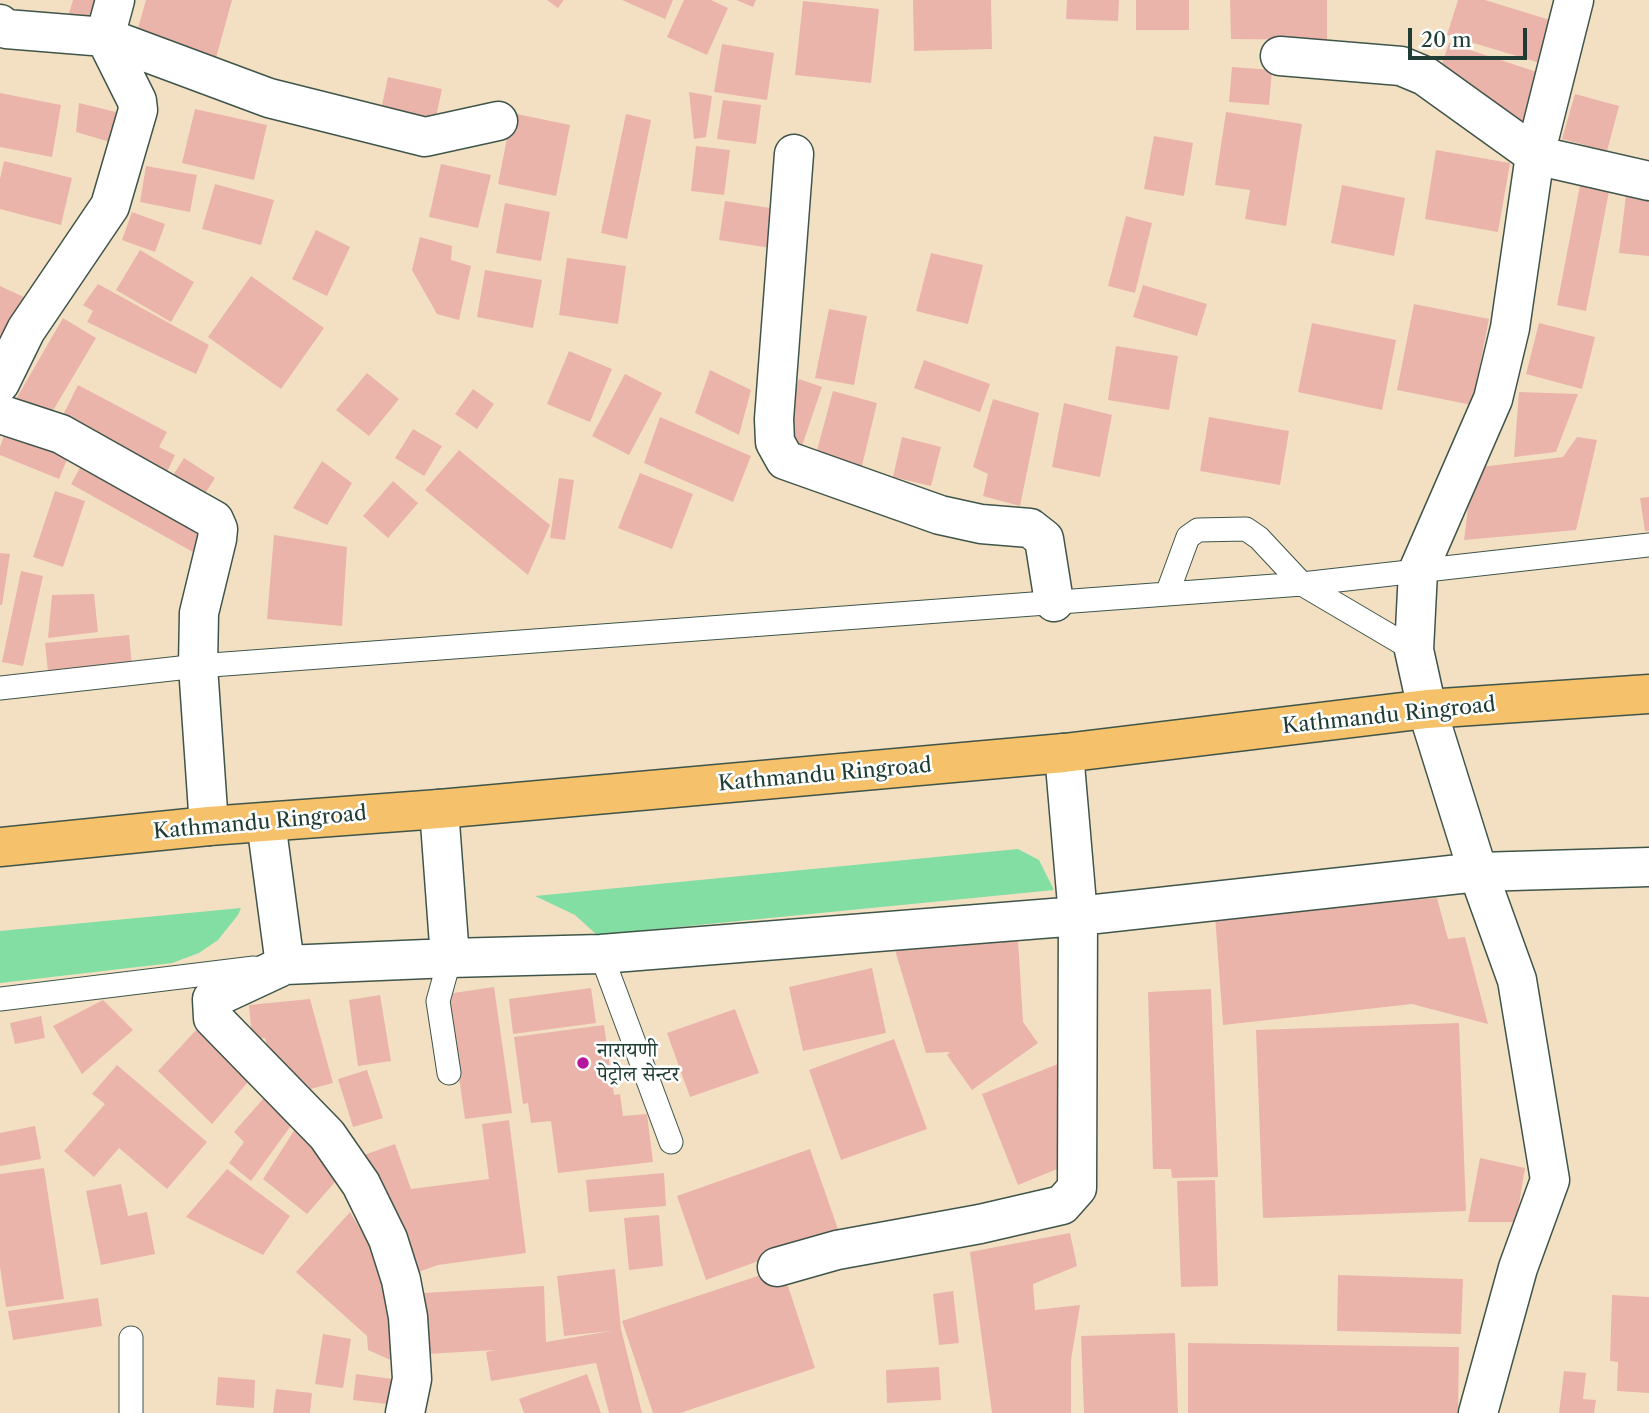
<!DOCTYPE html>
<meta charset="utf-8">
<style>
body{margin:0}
#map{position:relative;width:1649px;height:1413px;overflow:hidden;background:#f3e0c3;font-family:"Libre Caslon Text",serif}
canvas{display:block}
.scale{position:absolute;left:1408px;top:28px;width:119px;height:32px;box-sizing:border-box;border:4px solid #1f3d34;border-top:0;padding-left:9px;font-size:21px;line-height:24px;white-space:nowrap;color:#1f3d34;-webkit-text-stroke:5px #fff;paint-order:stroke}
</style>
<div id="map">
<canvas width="1649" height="1413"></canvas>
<div class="scale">20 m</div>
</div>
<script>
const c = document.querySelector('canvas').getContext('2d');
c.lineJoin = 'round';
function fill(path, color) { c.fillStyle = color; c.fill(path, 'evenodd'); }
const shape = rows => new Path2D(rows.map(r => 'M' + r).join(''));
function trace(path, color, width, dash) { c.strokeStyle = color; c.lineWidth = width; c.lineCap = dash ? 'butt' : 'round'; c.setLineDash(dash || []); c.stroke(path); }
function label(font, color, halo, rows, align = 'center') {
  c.font = font + ' "Libre Caslon Text","Noto Serif Devanagari",serif'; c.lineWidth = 5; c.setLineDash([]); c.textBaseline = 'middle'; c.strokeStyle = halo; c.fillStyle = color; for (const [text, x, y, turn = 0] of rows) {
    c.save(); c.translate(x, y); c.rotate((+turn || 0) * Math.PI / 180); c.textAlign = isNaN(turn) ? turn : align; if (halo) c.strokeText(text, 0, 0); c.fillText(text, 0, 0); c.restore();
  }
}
fill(shape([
 [1018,849,1039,860,1054,890,597,935,575,915,535,896],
 [241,908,238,915,218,940,199,953,172,963,0,983,0,931]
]), '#83dea4');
fill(shape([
 [73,0,100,0,92,28,67,20],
 [146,0,232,0,216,58,136,35],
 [547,0,564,0,558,8],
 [622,0,673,0,665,19],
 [684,0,711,0,728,8,707,55,667,37],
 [736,0,756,0,753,7],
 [913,0,991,0,992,49,914,51],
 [1067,0,1119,0,1118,21,1066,19],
 [1136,0,1189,0,1189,30,1136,30],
 [1230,0,1327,0,1327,40,1231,39],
 [1458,0,1485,0,1563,24,1550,66,1447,35],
 [803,1,879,9,871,83,795,75],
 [1449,43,1546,75,1519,136,1437,79],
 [722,44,774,53,767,100,714,92],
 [1232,67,1272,70,1269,105,1229,102],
 [388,77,442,89,433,131,379,119],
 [689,92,712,96,706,137,694,139],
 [0,93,61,105,52,157,0,147],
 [1575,94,1619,106,1607,151,1562,139],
 [723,100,761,105,756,144,717,139],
 [79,103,116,112,110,142,76,132],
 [195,109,267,125,254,180,182,163],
 [1226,112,1302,124,1286,226,1245,219,1250,190,1215,185],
 [512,113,570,125,556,196,498,184],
 [626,114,651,120,627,239,601,233],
 [1154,136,1193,143,1184,196,1144,189],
 [696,146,730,150,724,195,691,191],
 [1436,150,1510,163,1498,232,1425,219],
 [4,161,72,178,61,225,0,209,0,179],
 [441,164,491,175,478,228,429,217],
 [146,166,197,175,190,212,140,202],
 [1582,175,1611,181,1586,311,1557,305],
 [215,184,274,200,261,245,202,229],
 [1342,185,1405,198,1394,256,1331,243],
 [1627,187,1649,189,1649,256,1619,253],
 [725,201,783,210,777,249,719,240],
 [505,203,550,212,541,261,496,253],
 [132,212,165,224,155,252,122,240],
 [1126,216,1152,223,1135,293,1108,286],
 [316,230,350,247,327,296,292,279],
 [420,237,452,246,451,260,471,266,459,320,437,314,412,270],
 [140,250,194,282,171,322,116,290],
 [931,253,983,265,968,324,916,311],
 [567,258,626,266,618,324,559,315],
 [485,270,542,280,533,328,477,317],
 [251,276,324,328,281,389,208,337],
 [98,284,209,345,196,374,87,322,93,311,83,305],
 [1143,285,1207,304,1197,336,1133,317],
 [0,286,26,298,7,341,0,338],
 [1414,304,1489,319,1472,405,1397,390],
 [829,309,867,316,854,385,815,378],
 [63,318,96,338,48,419,16,399],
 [1312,323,1396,340,1382,410,1298,392],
 [1539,323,1595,337,1582,389,1526,374],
 [1116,346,1178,356,1169,410,1108,400],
 [569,351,612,369,590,422,547,404],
 [924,360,990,384,980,412,914,388],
 [710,370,751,390,739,435,695,413],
 [367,373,399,399,369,436,336,410],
 [625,374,662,393,629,455,592,436],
 [799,379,822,387,801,449,778,440],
 [78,385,167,432,159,447,175,455,166,474,61,419],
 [473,389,494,404,477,429,455,414],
 [833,391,877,403,861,470,815,458],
 [1519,392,1578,394,1556,452,1514,457],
 [993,399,1039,413,1020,506,983,496,988,474,973,467],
 [1064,403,1112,415,1100,477,1052,467],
 [660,417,751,456,733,502,644,463],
 [1209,417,1289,431,1280,485,1200,471],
 [7,427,70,452,59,479,0,455,0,447],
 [413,429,442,446,424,476,395,458],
 [902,437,941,447,931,486,893,477],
 [1577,437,1597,440,1576,530,1464,540,1473,468,1563,457],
 [459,450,550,525,528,575,425,490],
 [184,458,215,478,201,500,170,480],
 [85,459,215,531,200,556,71,484],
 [322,461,352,483,327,525,293,508],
 [640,473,693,494,672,549,618,528],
 [559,478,574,480,565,540,550,538],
 [393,481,418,503,388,538,363,516],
 [55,491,85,501,63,567,33,557],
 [1649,497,1649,531,1645,531,1640,498],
 [274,535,347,547,342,626,267,619],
 [0,553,10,554,2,605,0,605],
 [21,571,43,576,23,666,2,662],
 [94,594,98,632,48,638,52,595],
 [129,635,132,665,48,672,45,643],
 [1437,898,1448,939,1465,937,1488,1024,1412,1004,1223,1025,1215,915],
 [1018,940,1023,1022,1038,1043,972,1090,947,1055,950,1052,926,1053,894,947],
 [872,968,886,1033,803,1051,789,987],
 [494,987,512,1113,465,1119,447,994],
 [591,988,596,1023,513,1034,509,999],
 [1211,989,1218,1177,1172,1178,1171,1169,1153,1169,1148,992],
 [380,995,391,1061,358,1066,349,1000],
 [310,999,333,1083,292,1094,283,1062,272,1065,265,1038,252,1039,249,1005],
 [103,1000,133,1030,82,1074,53,1026],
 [735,1009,759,1073,690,1097,667,1033],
 [41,1016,45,1038,15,1044,10,1023],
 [1459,1023,1466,1211,1263,1218,1256,1030],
 [604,1025,614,1095,620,1094,623,1116,647,1114,653,1162,558,1173,551,1121,531,1123,528,1103,523,1104,514,1037],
 [198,1028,253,1076,212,1124,158,1071],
 [894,1039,927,1129,841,1160,809,1070],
 [1058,1064,1062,1167,1018,1185,982,1094],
 [117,1065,207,1142,167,1189,119,1148,94,1177,64,1151,105,1104,92,1094],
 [367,1070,383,1118,353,1127,338,1079],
 [269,1092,295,1120,251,1181,229,1163,244,1142,234,1132],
 [509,1120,526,1253,438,1265,407,1276,364,1155,395,1144,411,1189,489,1179,482,1124],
 [299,1123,342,1174,307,1214,263,1179],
 [35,1126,41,1159,0,1166,0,1133],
 [810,1149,839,1232,706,1280,677,1196],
 [1480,1158,1525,1168,1516,1222,1468,1222],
 [44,1168,64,1299,6,1307,0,1267,0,1174],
 [227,1169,290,1216,263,1255,186,1217],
 [664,1173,666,1206,589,1212,586,1180],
 [1215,1180,1218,1286,1181,1287,1177,1181],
 [121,1184,128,1216,147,1212,155,1254,101,1265,86,1191],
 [350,1212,371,1247,397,1305,402,1365,368,1350,367,1336,296,1272],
 [659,1215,663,1266,629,1270,624,1218],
 [1070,1233,1077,1266,1033,1284,1035,1310,1080,1305,1071,1360,1071,1413,992,1413,970,1252],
 [782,1268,815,1368,680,1413,653,1413,622,1321],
 [615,1269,621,1329,642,1413,609,1413,596,1363,491,1381,486,1352,495,1350,427,1354,423,1293,544,1286,546,1342,611,1331,564,1336,557,1276],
 [1338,1275,1463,1279,1461,1334,1337,1331],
 [953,1291,959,1343,939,1345,933,1294],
 [1612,1295,1649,1297,1649,1393,1617,1391,1618,1362,1610,1361],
 [98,1298,102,1326,13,1340,8,1311],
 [1175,1333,1178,1413,1084,1413,1081,1336],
 [323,1334,351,1339,343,1388,315,1384],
 [1188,1343,1459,1347,1458,1413,1188,1413],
 [939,1367,941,1400,887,1403,886,1370],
 [1564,1371,1586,1373,1583,1399,1596,1400,1594,1413,1559,1413],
 [356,1374,407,1381,404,1406,353,1400],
 [587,1374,601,1413,524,1413,519,1399],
 [218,1377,255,1380,254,1408,216,1405],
 [276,1389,312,1393,310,1413,273,1413]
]), '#eab4aa');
const service = shape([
 [1167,594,1188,537,1198,530,1246,529,1259,538,1302,584,1414,650],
 [0,688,198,666,1302,584,1649,545],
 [601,954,671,1142],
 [0,999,254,968],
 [449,1073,438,1001,450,958],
 [131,1338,131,1413]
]);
const minor = shape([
 [0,24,6,29,105,37,269,98,425,137,498,121],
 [1280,56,1401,66,1425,76,1535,155,1649,181],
 [794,154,774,419,775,442,785,460,940,515,981,524,1030,528,1044,539,1054,602],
 [0,383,26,330,110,206,138,110,137,101,105,37,115,0],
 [0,414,61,434,214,520,218,529,217,539,199,613,198,666,209,826],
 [439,809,450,958,601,954,1078,916,1478,872,1649,867],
 [266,822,285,965,212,999,213,1018,327,1135,361,1184,388,1239,401,1280,408,1317,412,1379,405,1413],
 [285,965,450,958],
 [777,1267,837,1250,980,1224,1062,1205,1077,1188,1078,916,1064,753],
 [1478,1413,1518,1268,1550,1180,1517,980,1478,872,1427,709,1414,650,1418,571,1493,399,1510,328,1535,155,1574,0]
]);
const trunk = shape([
 [0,847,209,826,439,809,1064,753,1427,709,1649,694]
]);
trace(service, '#3f5549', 25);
trace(minor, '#3f5549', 41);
trace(trunk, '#3f5549', 41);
trace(service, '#fff', 23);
trace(minor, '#fff', 38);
trace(trunk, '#f6c16b', 38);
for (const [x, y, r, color] of [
 [583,1063,7,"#b5179e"]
]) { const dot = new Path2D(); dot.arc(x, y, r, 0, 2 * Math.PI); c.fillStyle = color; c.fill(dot); trace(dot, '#fff', 2.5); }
label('21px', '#1f3d34', '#fff', [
 ["Kathmandu Ringroad",1389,716,-6],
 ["Kathmandu Ringroad",825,775,-5],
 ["Kathmandu Ringroad",260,823,-5]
]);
label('21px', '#1f3d34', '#fff', [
 ["नारायणी",597,1051],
 ["पेट्रोल सेन्टर",597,1075]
], 'left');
</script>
